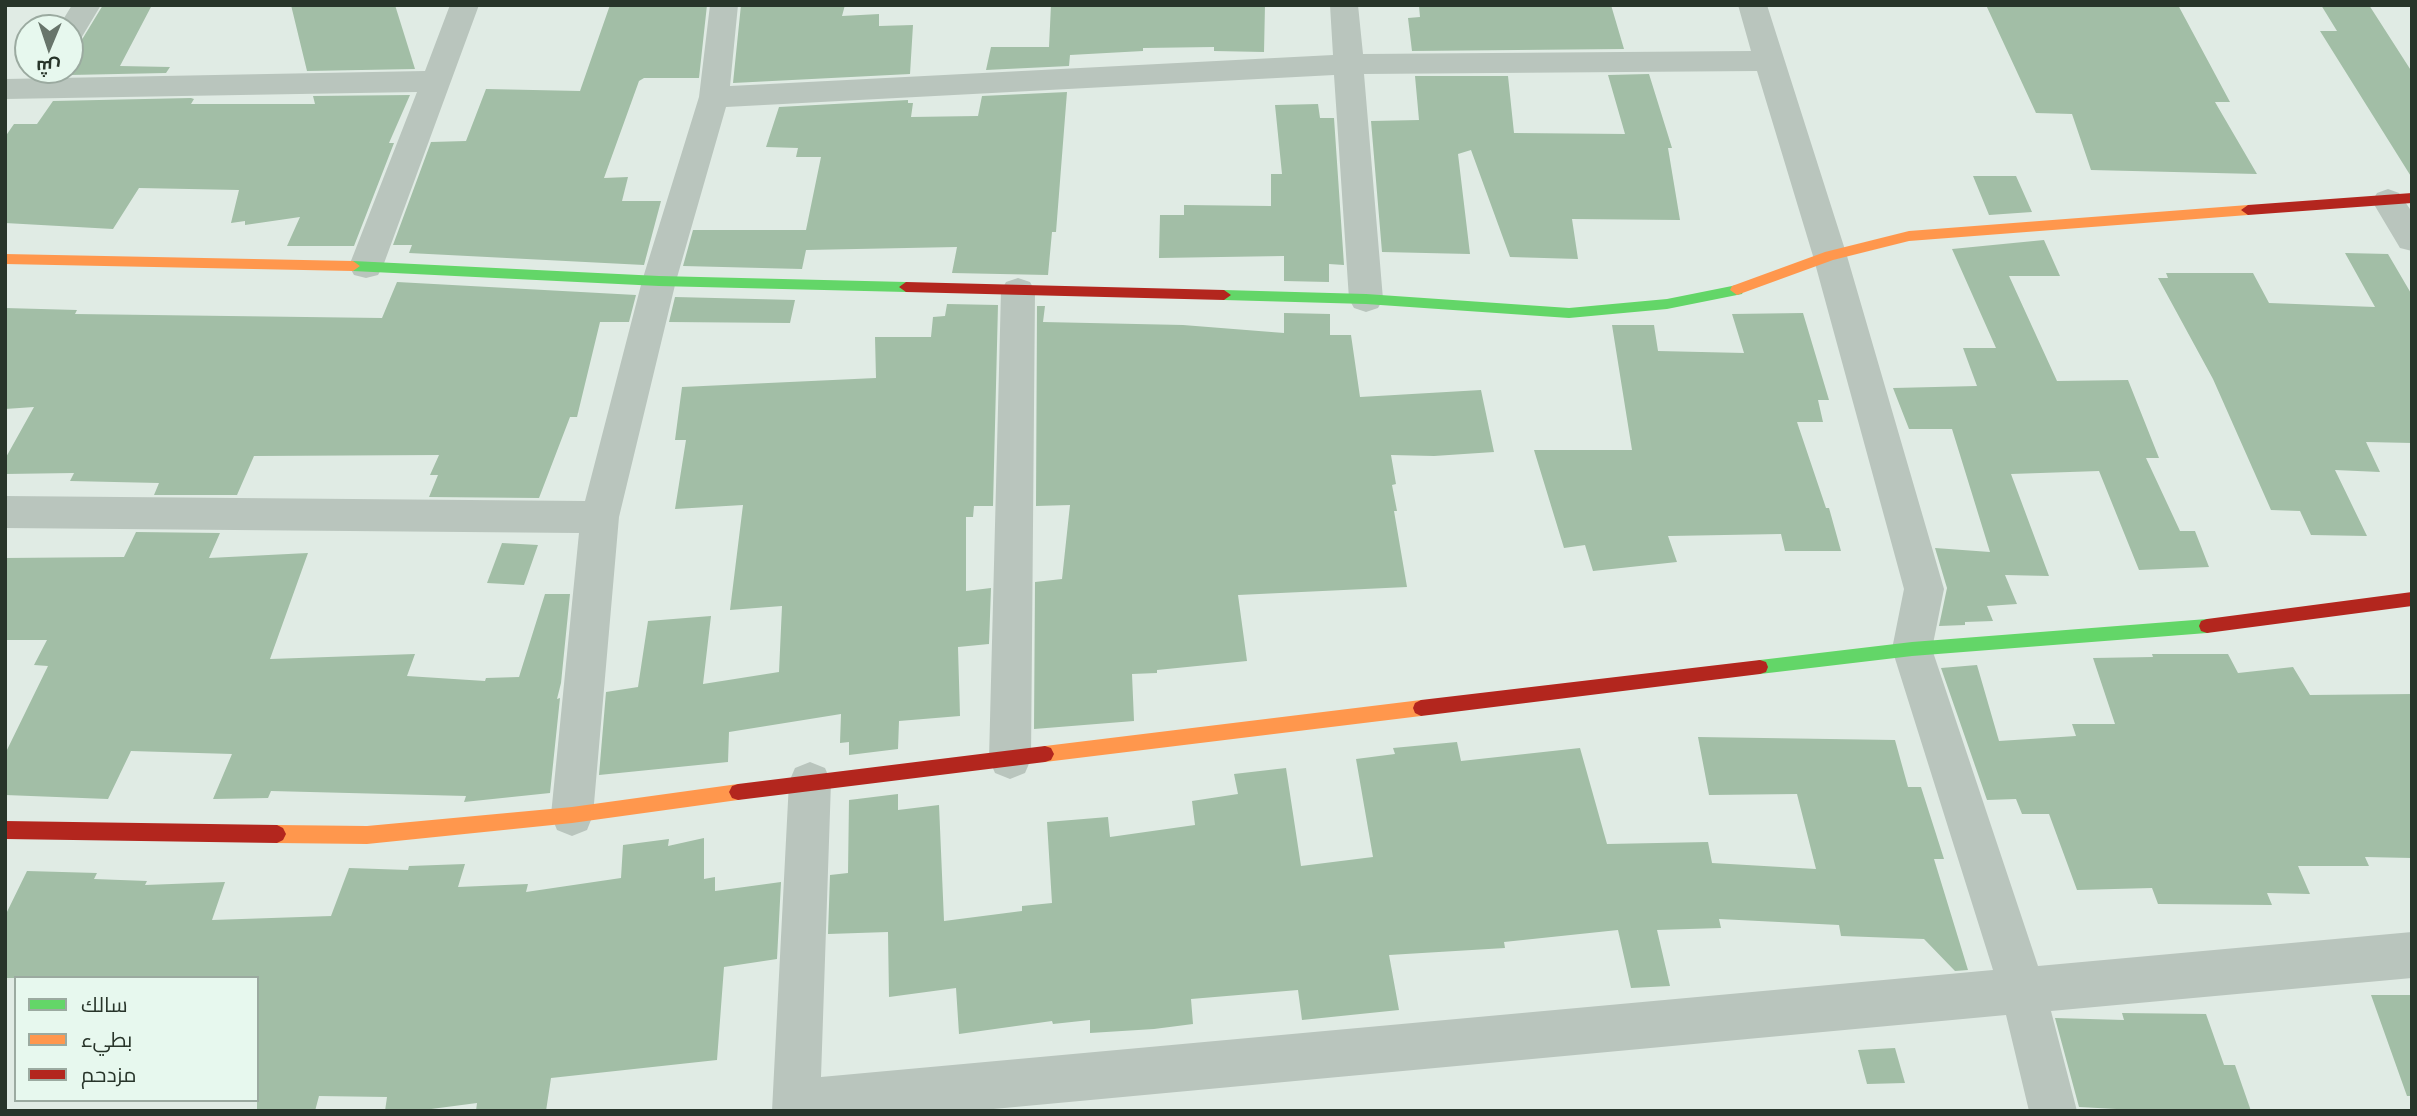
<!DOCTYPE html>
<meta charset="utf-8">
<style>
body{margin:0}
#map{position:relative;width:2417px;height:1116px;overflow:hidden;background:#e0ebe4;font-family:"Exo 2",Cairo,sans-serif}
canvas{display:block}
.frame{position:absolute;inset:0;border:7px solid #28352a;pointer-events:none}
.legend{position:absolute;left:14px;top:976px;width:245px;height:126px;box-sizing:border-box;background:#e7f8ee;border:2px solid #9baaa0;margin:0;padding:9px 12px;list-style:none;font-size:21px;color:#28352a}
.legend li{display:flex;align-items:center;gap:14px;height:35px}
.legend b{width:35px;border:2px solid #9baaa0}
.north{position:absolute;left:14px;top:14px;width:70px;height:70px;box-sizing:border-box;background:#e7f8ee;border:2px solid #9baaa0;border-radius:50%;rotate:182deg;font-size:19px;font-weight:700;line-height:28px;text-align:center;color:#28352a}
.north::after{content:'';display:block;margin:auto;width:24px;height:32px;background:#68756b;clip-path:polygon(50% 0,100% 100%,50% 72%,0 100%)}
</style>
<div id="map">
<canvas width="2417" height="1116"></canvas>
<div class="frame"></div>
<ul class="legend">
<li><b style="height:9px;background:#63d668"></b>سالك</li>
<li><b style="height:9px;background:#ff974d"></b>بطيء</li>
<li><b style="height:9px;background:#b3261e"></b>مزدحم</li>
</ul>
<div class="north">ش</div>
</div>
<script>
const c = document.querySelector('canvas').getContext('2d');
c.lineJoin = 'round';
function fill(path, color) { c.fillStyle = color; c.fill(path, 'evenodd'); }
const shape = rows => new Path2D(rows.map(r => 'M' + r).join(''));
fill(shape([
 [103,5,152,5,120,66,170,67,166,73,70,75,82,56,72,56],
 [291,5,395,5,415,69,307,71],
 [610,5,707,5,699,78,644,78,639,81,604,178,628,177,622,201,661,201,644,265,409,253,412,245,393,245,431,142,466,141,486,89,580,91],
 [741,5,845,5,842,16,879,14,879,26,913,25,910,74,733,83],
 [1051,5,1265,5,1264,52,1214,51,1214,47,1143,48,1143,51,1070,55,1069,66,986,70,991,47,1049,47],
 [1557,5,1611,5,1624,49,1412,51,1408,18,1420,17,1419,6],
 [1986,5,2178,5,2230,102,2215,102,2257,174,2091,170,2072,114,2036,113],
 [2321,5,2369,5,2412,72,2412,178,2320,31,2337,31],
 [1649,74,1672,148,1668,148,1680,220,1572,219,1578,259,1510,257,1471,150,1458,154,1470,254,1382,252,1371,121,1419,120,1415,76,1508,76,1514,133,1625,134,1608,75],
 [1067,92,1056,232,1052,232,1048,275,952,273,957,247,806,250,802,269,683,266,693,230,806,230,821,157,796,157,798,148,766,147,779,107,908,100,908,103,913,103,911,117,978,116,982,96],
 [410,95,389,143,394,143,354,246,287,246,300,217,245,225,245,221,231,223,239,190,139,188,113,229,5,223,5,137,14,124,37,124,53,101,191,98,194,99,191,104,315,104,313,96],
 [1318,104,1320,118,1334,118,1344,265,1329,264,1329,282,1284,281,1284,256,1159,258,1160,215,1184,215,1184,205,1271,206,1271,174,1282,174,1275,105],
 [1973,176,2016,176,2032,212,1989,215],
 [2044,240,2060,276,2009,276,2057,381,2128,380,2159,458,2146,458,2180,531,2195,531,2209,567,2139,570,2099,471,2011,474,2049,576,2005,575,2017,604,1987,606,1993,621,1965,622,1965,625,1939,626,1947,588,1935,548,1990,552,1952,429,1909,429,1893,388,1977,386,1963,348,1996,348,1952,249],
 [2345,253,2388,254,2412,295,2412,443,2366,442,2380,472,2335,470,2367,536,2311,535,2300,511,2271,510,2213,379,2158,278,2168,278,2166,273,2253,273,2269,303,2375,307],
 [397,282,636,295,629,322,600,322,577,417,570,417,539,498,429,497,438,475,430,475,439,455,254,456,237,495,154,495,159,483,70,481,74,473,5,474,5,459,34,407,5,409,5,308,77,310,75,314,382,318],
 [675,297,795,300,790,323,669,322],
 [947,304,998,305,993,506,974,506,973,517,966,517,966,591,991,588,989,644,958,647,960,716,899,721,898,749,849,755,849,742,840,743,841,714,729,732,728,762,599,775,606,692,638,687,648,621,711,616,703,684,779,672,782,606,730,610,743,505,675,509,686,440,675,440,682,387,876,378,875,337,931,337,933,317,945,316],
 [1037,306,1045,306,1043,322,1183,325,1284,333,1284,313,1330,314,1330,335,1351,335,1360,397,1481,390,1494,452,1434,456,1391,455,1396,484,1392,485,1397,511,1394,511,1407,587,1238,595,1247,661,1157,670,1157,673,1132,674,1134,721,1034,729,1035,582,1062,579,1070,505,1036,506],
 [1803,313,1829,400,1818,400,1823,422,1797,422,1826,508,1829,508,1841,551,1785,551,1781,534,1668,536,1677,562,1593,571,1585,545,1564,548,1534,450,1632,450,1612,325,1654,325,1658,351,1744,353,1732,314],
 [136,532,220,533,209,558,308,553,270,659,415,654,407,676,485,681,486,678,519,677,545,594,570,594,561,683,557,699,560,698,550,793,464,802,466,796,271,791,268,798,213,799,232,754,131,751,108,799,5,795,5,754,48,666,34,665,47,640,5,640,5,558,124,557],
 [502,543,538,545,524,585,487,583],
 [2152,654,2228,654,2238,673,2293,667,2310,695,2412,694,2412,858,2365,857,2369,866,2298,866,2310,894,2267,893,2272,905,2158,904,2152,888,2077,890,2049,814,2022,814,2016,799,1987,800,1941,668,1977,665,1999,741,2076,736,2072,724,2115,724,2093,658,2153,657],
 [1698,737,1895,740,1908,787,1921,787,1944,859,1934,859,1968,970,1955,971,1924,939,1841,936,1839,925,1719,919,1721,928,1657,930,1670,986,1631,988,1618,930,1504,942,1505,948,1389,955,1399,1010,1302,1020,1298,990,1191,999,1193,1024,1154,1029,1090,1033,1090,1020,1053,1024,1052,1021,959,1034,956,988,889,997,888,932,828,934,830,875,848,873,849,800,898,794,898,810,939,805,944,921,1022,911,1022,906,1052,903,1047,822,1108,817,1110,837,1195,825,1192,801,1238,794,1234,774,1286,768,1301,866,1373,857,1356,759,1395,754,1393,748,1457,742,1461,761,1580,748,1607,844,1708,842,1712,863,1816,869,1797,794,1709,795],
 [704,838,704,879,715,877,715,891,781,882,777,959,724,967,717,1060,551,1078,546,1111,476,1111,477,1103,416,1111,385,1111,387,1097,319,1096,315,1111,257,1111,257,978,5,978,5,916,27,871,97,873,94,879,147,881,145,885,225,882,212,920,331,916,349,868,408,870,409,866,465,864,458,887,528,884,526,892,621,878,623,845,669,839,668,846],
 [2371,995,2412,995,2412,1096,2407,1096],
 [2122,1013,2206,1014,2224,1065,2235,1065,2251,1111,2154,1111,2079,1107,2055,1018,2124,1020],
 [1895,1048,1905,1083,1867,1084,1858,1050]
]), '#a2bea6');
fill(shape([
 [72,5,101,5,80,40,70,43,70,28,58,28,72,5],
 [450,5,479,5,383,266,378,275,366,278,354,275,349,266,417,92,5,99,5,79,425,71,450,5],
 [710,5,738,5,730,86,1333,55,1330,5,1358,5,1363,54,1751,51,1738,5,1767,5,1847,256,1944,589,1932,649,2038,966,2412,932,2412,978,2051,1011,2077,1111,2029,1111,2006,1015,972,1111,772,1111,789,782,795,768,810,762,825,768,831,782,821,1077,1993,970,1892,649,1904,589,1813,256,1757,71,1364,74,1383,299,1378,308,1366,312,1354,308,1349,299,1334,75,726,107,676,281,619,517,593,815,587,830,572,836,557,830,551,815,579,533,5,528,5,496,585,501,642,281,699,97,710,5],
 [2388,189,2399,193,2412,212,2412,251,2400,248,2372,201,2377,193,2388,189],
 [1018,278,1030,282,1035,291,1031,759,1025,773,1010,779,995,773,989,759,1001,291,1006,282,1018,278]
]), '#b9c5bd');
fill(shape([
 [353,261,659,276,906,282,913,287,906,292,659,286,353,271,346,266,353,261],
 [1737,285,1744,290,1742,294,1667,309,1569,318,1366,304,1224,300,1217,295,1224,290,1366,294,1569,308,1667,299,1737,285],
 [2207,619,2213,621,2215,626,2213,631,2207,633,1912,656,1760,674,1754,672,1752,667,1754,662,1760,660,1912,642,2207,619]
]), '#63d668');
fill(shape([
 [2248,205,2255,210,2248,215,1909,241,1833,260,1737,295,1730,290,1732,286,1825,252,1909,231,2248,205],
 [5,254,353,261,360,266,353,271,5,264,5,254],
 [1421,700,1427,703,1429,708,1427,713,1421,716,1045,762,1039,760,1036,754,1039,748,1045,746,1421,700],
 [738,784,744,786,747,792,744,798,738,800,572,823,367,844,277,843,271,840,268,834,271,828,277,825,367,826,572,807,738,784]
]), '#ff974d');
fill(shape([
 [2412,193,2412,203,2248,215,2241,210,2248,205,2412,193],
 [906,282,1224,290,1231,295,1224,300,906,292,899,287,906,282],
 [2412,592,2412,606,2207,633,2201,631,2199,626,2201,621,2207,619,2412,592],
 [1760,660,1766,662,1768,667,1766,672,1760,674,1421,716,1415,713,1413,708,1415,703,1421,700,1760,660],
 [1045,746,1051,748,1054,754,1051,760,1045,762,738,800,732,798,729,792,732,786,738,784,1045,746],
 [5,821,277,825,283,828,286,834,283,840,277,843,5,839,5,821]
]), '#b3261e');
</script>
